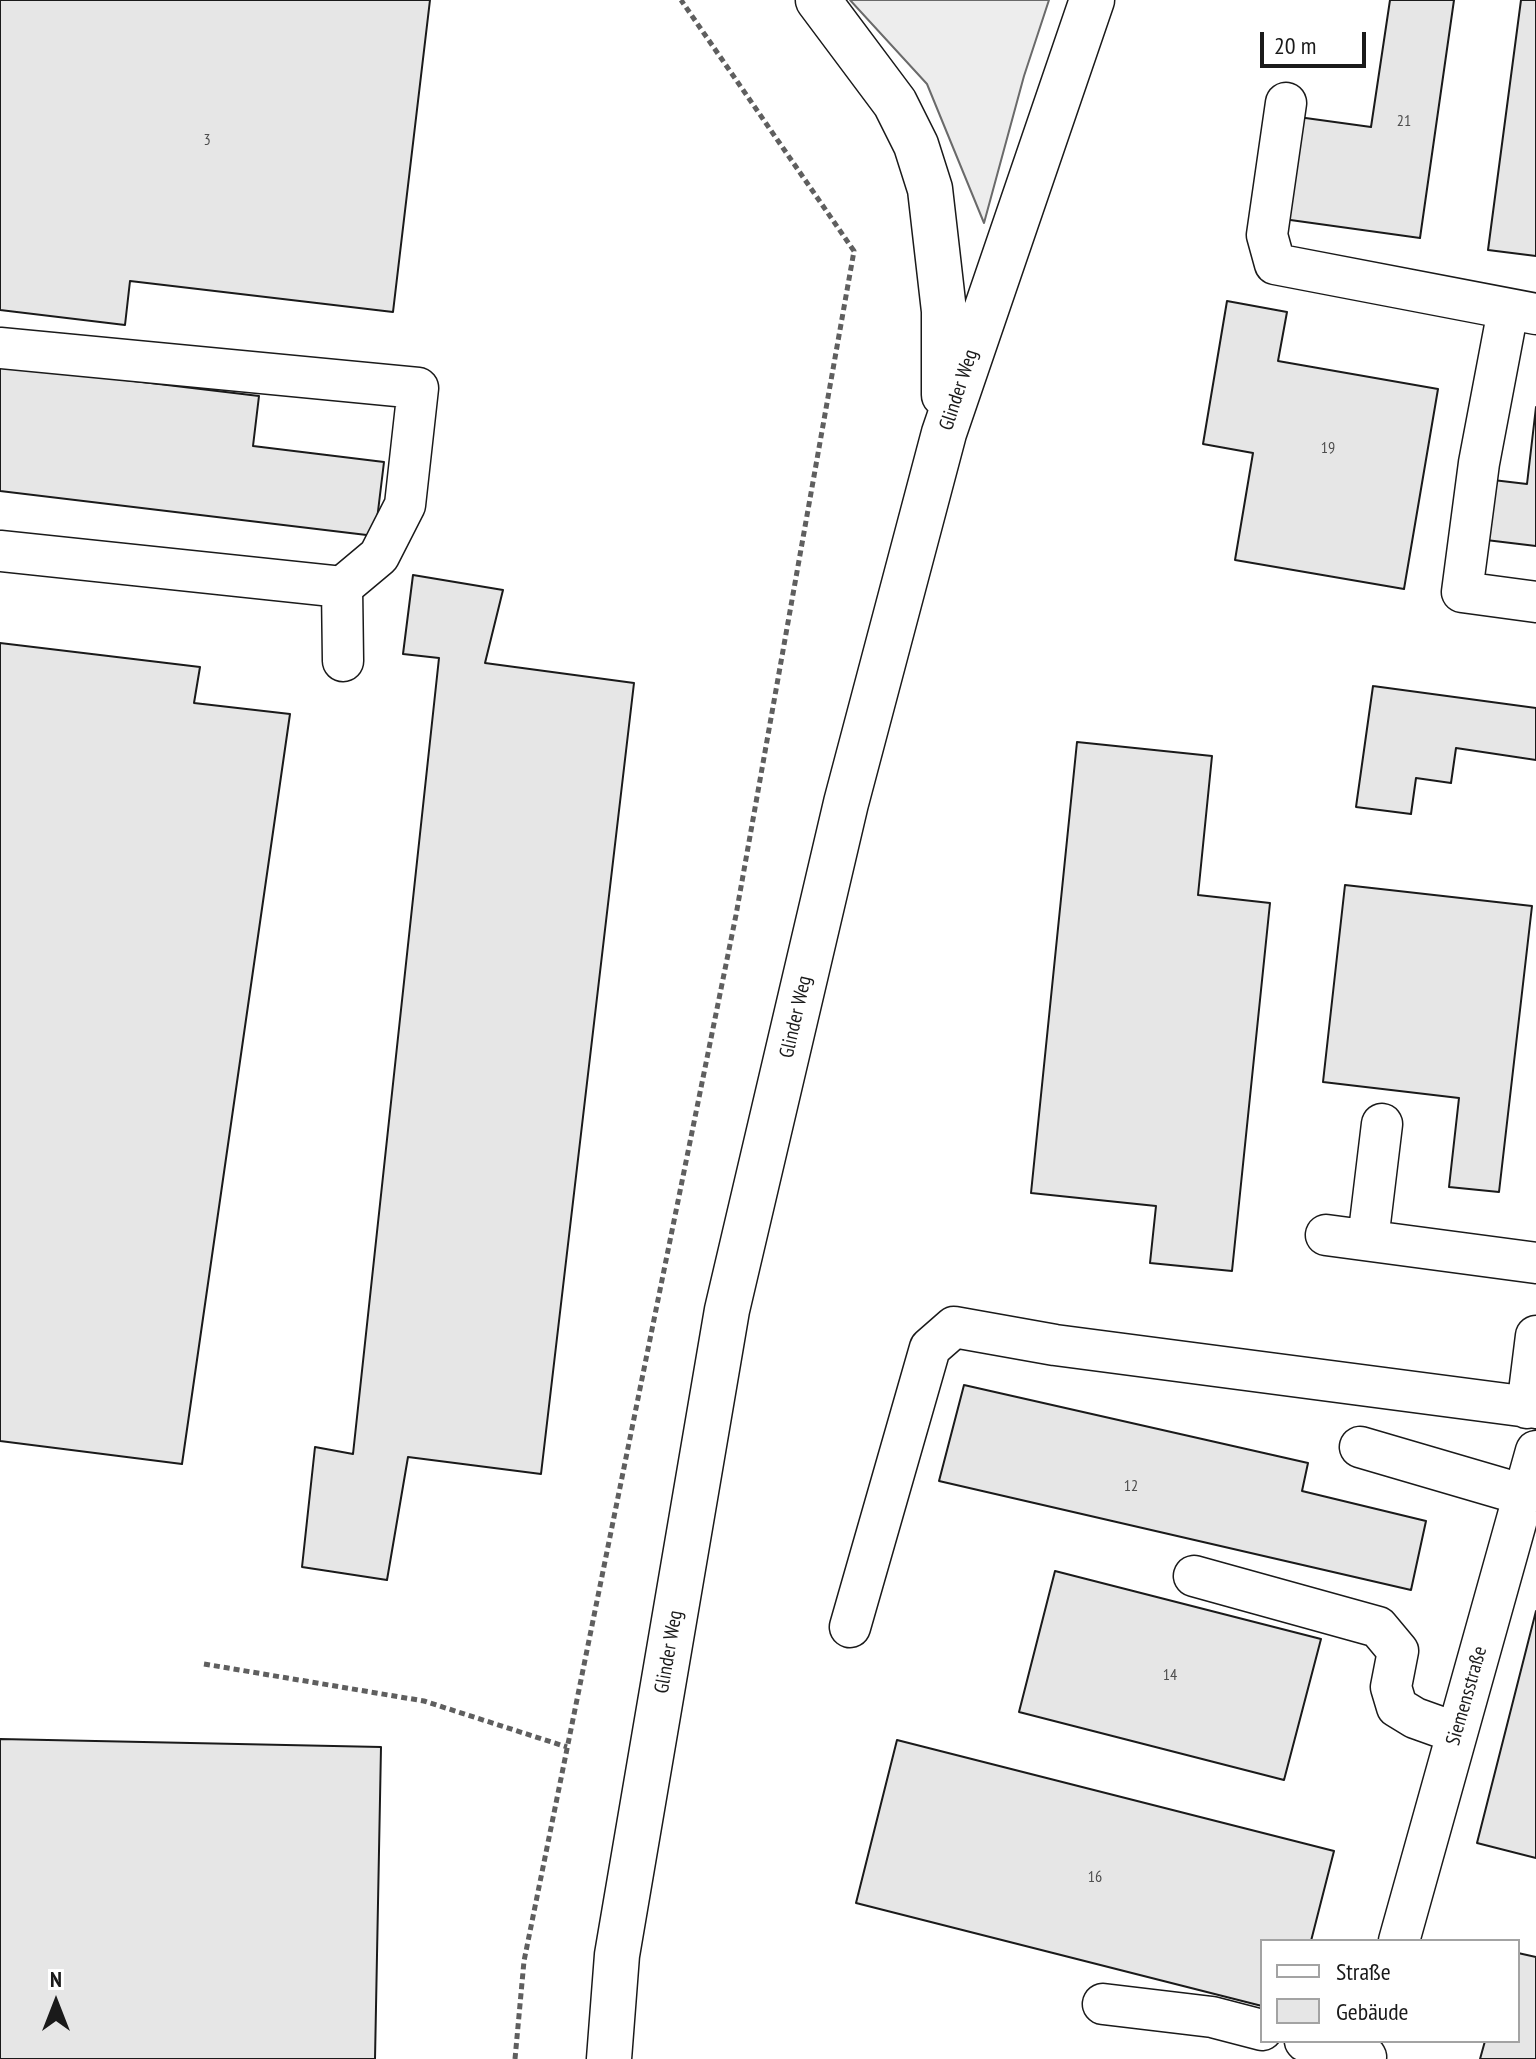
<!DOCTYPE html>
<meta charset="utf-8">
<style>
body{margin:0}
#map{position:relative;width:1536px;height:2059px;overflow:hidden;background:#fff;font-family:"PT Sans Narrow",sans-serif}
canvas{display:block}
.legend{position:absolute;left:1260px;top:1939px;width:260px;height:104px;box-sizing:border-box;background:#fff;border:2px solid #a3a3a3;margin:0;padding:10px 14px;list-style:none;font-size:24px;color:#1a1a1a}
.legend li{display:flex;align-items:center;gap:16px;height:40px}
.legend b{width:40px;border:2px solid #a3a3a3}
.north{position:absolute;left:16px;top:1963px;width:80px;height:80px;-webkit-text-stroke:6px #fff;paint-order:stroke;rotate:0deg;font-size:22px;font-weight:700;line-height:32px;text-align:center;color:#1a1a1a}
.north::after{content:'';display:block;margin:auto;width:28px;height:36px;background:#1a1a1a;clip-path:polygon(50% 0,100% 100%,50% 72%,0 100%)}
.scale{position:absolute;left:1260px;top:32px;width:106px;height:36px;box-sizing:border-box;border:4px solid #1a1a1a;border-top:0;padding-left:10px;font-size:24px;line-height:28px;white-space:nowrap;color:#1a1a1a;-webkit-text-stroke:6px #fff;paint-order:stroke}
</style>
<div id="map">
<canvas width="1536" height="2059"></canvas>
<ul class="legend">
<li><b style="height:10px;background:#fff"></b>Straße</li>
<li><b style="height:22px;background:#e6e6e6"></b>Gebäude</li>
</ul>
<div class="north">N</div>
<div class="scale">20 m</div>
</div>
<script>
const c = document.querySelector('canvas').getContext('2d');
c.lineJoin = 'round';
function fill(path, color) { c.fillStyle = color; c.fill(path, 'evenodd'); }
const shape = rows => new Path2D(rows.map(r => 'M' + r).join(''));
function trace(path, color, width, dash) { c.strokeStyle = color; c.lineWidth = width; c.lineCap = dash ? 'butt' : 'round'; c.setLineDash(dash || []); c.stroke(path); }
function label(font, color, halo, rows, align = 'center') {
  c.font = font + ' "PT Sans Narrow",sans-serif'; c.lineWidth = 6; c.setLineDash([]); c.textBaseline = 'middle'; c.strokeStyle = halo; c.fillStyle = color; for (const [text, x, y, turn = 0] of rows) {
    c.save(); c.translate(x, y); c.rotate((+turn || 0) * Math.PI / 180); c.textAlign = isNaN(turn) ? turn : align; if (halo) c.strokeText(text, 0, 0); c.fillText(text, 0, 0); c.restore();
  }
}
const built = shape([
 [850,0,1049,0,1024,76,984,223,927,84,850,0]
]);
fill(built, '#ededed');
trace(built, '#6a6a6a', 2);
const building = shape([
 [0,0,430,0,393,312,130,281,125,325,0,310,0,0],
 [1390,0,1454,0,1420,238,1276,218,1291,116,1371,127,1390,0],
 [1521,0,1536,0,1536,256,1488,250,1521,0],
 [1227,301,1287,312,1278,361,1438,389,1404,589,1235,560,1253,453,1203,444,1227,301],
 [0,365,259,396,253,446,384,462,375,536,0,491,0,365],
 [1536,407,1536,546,1486,540,1493,480,1527,484,1536,407],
 [413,575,503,590,485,663,634,683,541,1474,408,1457,387,1580,302,1567,315,1447,353,1454,439,658,403,654,413,575],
 [0,643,200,667,194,703,290,714,182,1464,0,1441,0,643],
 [1373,686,1536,708,1536,760,1456,748,1451,783,1416,778,1411,814,1356,807,1373,686],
 [1077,742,1212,756,1198,895,1270,903,1232,1271,1150,1263,1156,1206,1031,1193,1077,742],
 [1345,885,1532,906,1499,1192,1449,1187,1459,1098,1323,1082,1345,885],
 [964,1385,1308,1463,1302,1491,1426,1521,1411,1590,939,1481,964,1385],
 [1055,1571,1321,1639,1284,1780,1019,1712,1055,1571],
 [1536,1611,1536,1858,1477,1843,1536,1611],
 [0,1739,381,1747,375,2059,0,2059,0,1739],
 [897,1740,1334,1851,1311,1941,1262,1941,1262,2006,856,1903,897,1740],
 [1518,1953,1536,1957,1536,2059,1480,2059,1485,2041,1518,2041,1518,1953]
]);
fill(building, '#e6e6e6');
trace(building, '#1a1a1a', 2);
const minor = shape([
 [1286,103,1267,235,1275,264,1536,314],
 [1508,310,1479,463,1462,592,1536,602],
 [0,348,418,388,405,505,379,556,342,587],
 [0,551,342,587,343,661],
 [1326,1235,1536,1263],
 [1368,1240,1382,1124],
 [1527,1408,1536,1336],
 [1360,1447,1524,1495],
 [1194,1576,1378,1627,1398,1651,1391,1687,1397,1707,1415,1718,1457,1733],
 [850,1627,930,1348,954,1327,1055,1345,1536,1408],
 [1399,1941,1536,1451],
 [1103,2004,1212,2017,1262,2030],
 [1305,2041,1366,2057]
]);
const major = shape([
 [818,0,895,103,916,145,930,189,944,311,944,395],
 [609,2059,617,1955,727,1310,846,803,944,433,1092,0]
]);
trace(minor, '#1a1a1a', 43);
trace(major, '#1a1a1a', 47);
trace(shape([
 [204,1664,424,1701,567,1747],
 [515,2059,524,1961,736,915,854,251,681,0]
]), '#5f5f5f', 5, [6, 4]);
trace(minor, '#fff', 40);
trace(major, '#fff', 44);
label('16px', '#4d4d4d', null, [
 ["21",1404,121],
 ["3",207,140],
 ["19",1328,448],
 ["12",1131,1486],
 ["14",1170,1675],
 ["16",1095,1877]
]);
label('20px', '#1a1a1a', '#fff', [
 ["Glinder Weg",959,390,-72],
 ["Glinder Weg",796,1017,-77],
 ["Glinder Weg",669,1652,-80],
 ["Siemensstraße",1467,1696,-74]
]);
</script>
